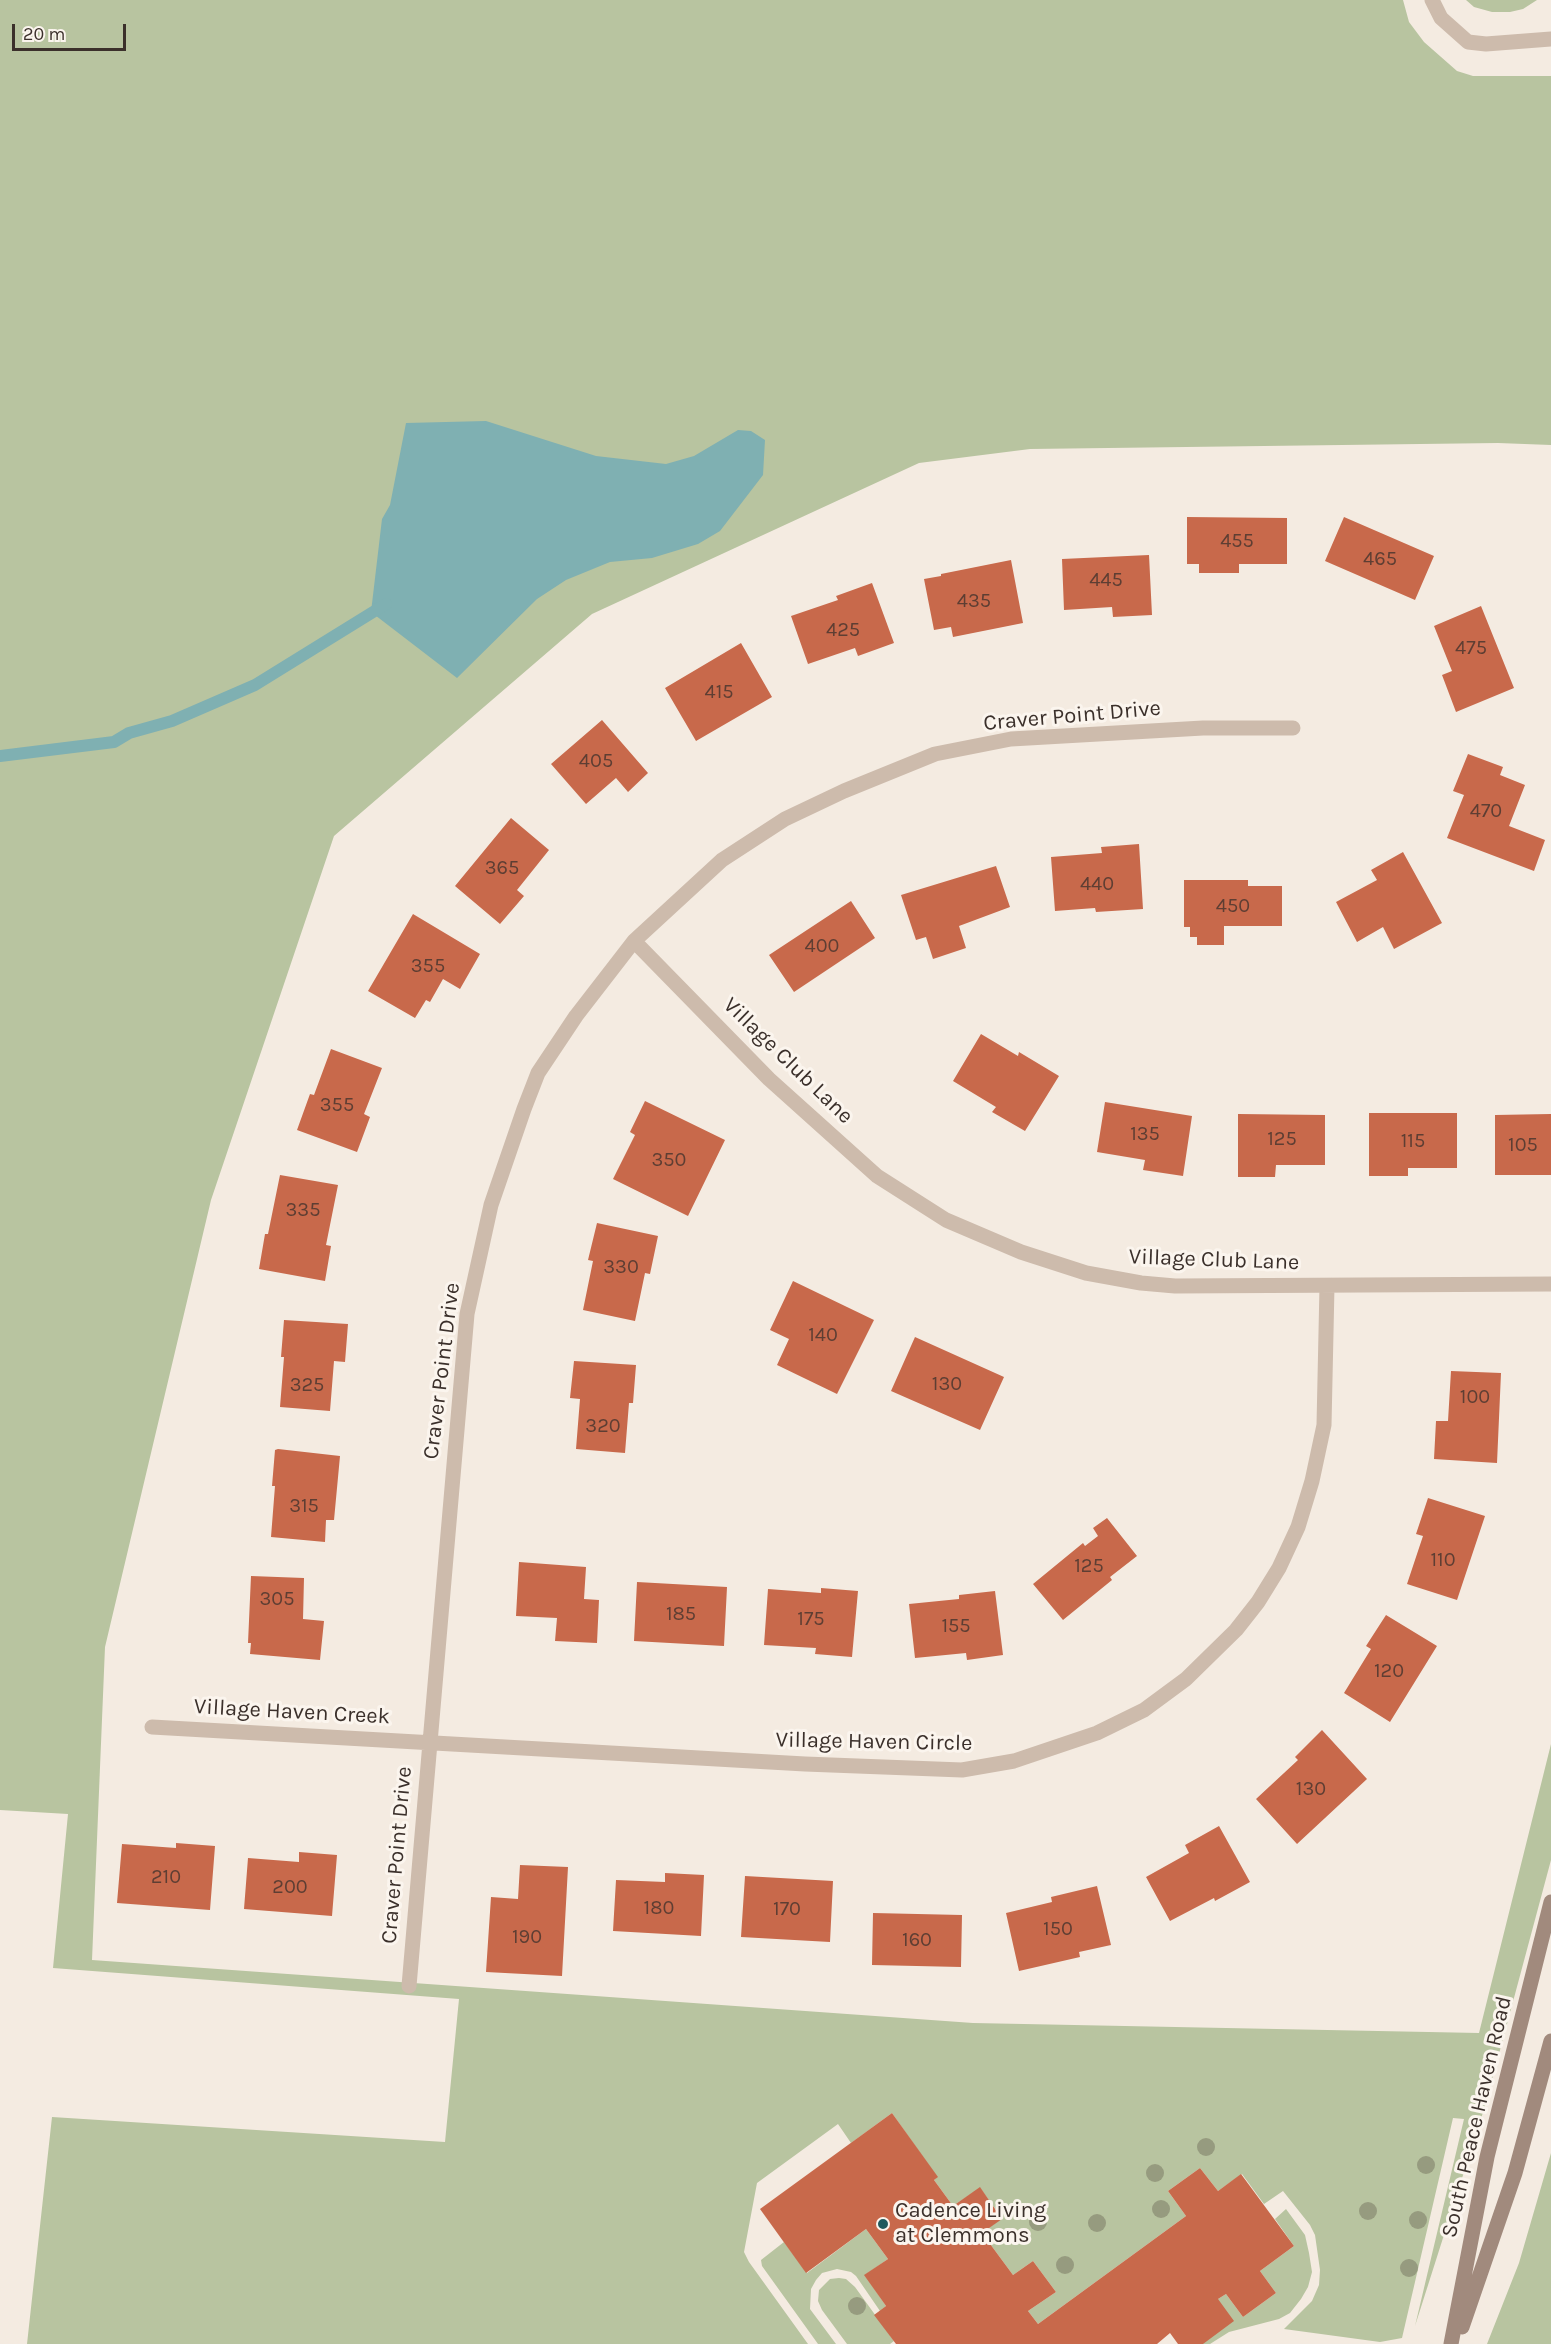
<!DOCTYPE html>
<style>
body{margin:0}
#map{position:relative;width:1551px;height:2344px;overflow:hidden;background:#f4ebe1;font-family:Karla,sans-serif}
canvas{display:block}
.scale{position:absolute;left:12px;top:24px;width:114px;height:27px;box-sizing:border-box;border:3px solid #3b302b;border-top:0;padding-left:8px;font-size:18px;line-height:21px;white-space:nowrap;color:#3b302b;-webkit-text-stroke:4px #fbf5ee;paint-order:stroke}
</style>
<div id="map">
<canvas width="1551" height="2344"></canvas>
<div class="scale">20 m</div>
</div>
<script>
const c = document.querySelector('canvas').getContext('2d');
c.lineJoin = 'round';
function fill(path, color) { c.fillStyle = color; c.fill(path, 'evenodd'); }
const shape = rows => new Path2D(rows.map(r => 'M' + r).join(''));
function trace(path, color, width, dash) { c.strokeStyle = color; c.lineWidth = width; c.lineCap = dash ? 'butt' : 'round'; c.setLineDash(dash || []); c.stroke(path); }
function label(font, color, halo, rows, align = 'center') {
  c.font = font + ' Karla,sans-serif'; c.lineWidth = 6; c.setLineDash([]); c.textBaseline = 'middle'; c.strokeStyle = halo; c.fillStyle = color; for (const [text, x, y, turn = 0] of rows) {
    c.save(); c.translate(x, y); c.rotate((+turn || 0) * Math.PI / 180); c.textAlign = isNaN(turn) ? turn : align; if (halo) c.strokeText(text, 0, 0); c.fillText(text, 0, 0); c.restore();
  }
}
fill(shape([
 [0,0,1403,0,1409,22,1424,42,1457,71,1473,76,1551,76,1551,445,1498,443,1030,449,919,463,592,614,334,836,211,1200,105,1647,92,1960,973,2023,1479,2033,1551,1744,1551,1860,1485,2106,1415,2326,1464,2119,1453,2118,1402,2338,1380,2342,1284,2329,1312,2301,1319,2285,1320,2270,1315,2235,1310,2225,1283,2191,1264,2204,1242,2174,1218,2191,1200,2168,1168,2191,1186,2216,1038,2324,1028,2311,1056,2292,1033,2261,1013,2275,982,2233,1002,2218,980,2188,953,2206,934,2180,937,2177,892,2113,851,2143,838,2124,757,2183,744,2252,749,2262,808,2344,27,2344,52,2117,445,2142,459,1999,53,1968,68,1814,0,1810],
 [1466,0,1537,0,1523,9,1510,12,1492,12,1474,7],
 [1551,2153,1551,2344,1487,2344,1519,2263],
 [1286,2209,1305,2235,1309,2253,1312,2272,1308,2287,1301,2299,1290,2313,1279,2319,1229,2332,1210,2344,1203,2344,1218,2299,1226,2294,1243,2317,1276,2293,1260,2271,1294,2246,1275,2219],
 [866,2229,888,2259,865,2275,886,2306,880,2311,856,2276,851,2272,837,2269,822,2273,816,2280,811,2289,810,2309,836,2344,818,2344,762,2266,761,2260,784,2242,807,2273],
 [839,2278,846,2279,855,2287,894,2341,890,2344,847,2344,822,2310,818,2301,819,2290,830,2279]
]), '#b8c4a0');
fill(shape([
 [486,421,596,456,666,464,694,456,738,430,751,431,765,440,763,475,720,531,698,544,652,558,610,562,566,580,537,599,457,678,371,612,382,519,390,505,406,423]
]), '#7fb0b2');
trace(shape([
 [0,756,114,742,129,733,172,721,255,685,386,604]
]), '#7fb0b2', 12);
fill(shape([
 [1187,517,1287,518,1287,564,1239,564,1239,573,1199,573,1199,564,1187,564],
 [1344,517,1434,556,1415,600,1325,561],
 [1149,555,1152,615,1113,617,1112,607,1064,610,1062,559],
 [1011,560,1023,623,953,637,951,627,934,630,924,579,941,576,941,574],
 [872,583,894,643,858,656,855,648,808,664,791,616,838,600,836,596],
 [1481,606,1514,688,1456,712,1442,675,1452,671,1434,626],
 [741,643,772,697,696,741,665,688],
 [602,720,648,773,628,792,616,778,586,804,551,764],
 [1468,754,1503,767,1500,775,1525,785,1509,826,1545,840,1534,871,1447,838,1464,795,1453,791],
 [511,818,549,850,517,890,524,896,500,924,455,886],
 [1139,844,1143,909,1096,912,1095,908,1055,911,1051,857,1102,853,1101,847],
 [1403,852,1442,923,1394,949,1383,927,1357,942,1336,902,1377,880,1371,870],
 [996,866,1010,907,959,926,966,948,933,959,926,937,916,940,901,895],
 [1184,880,1248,880,1248,886,1282,886,1282,926,1224,926,1224,945,1197,945,1197,937,1190,937,1190,927,1184,927],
 [851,901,875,938,794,992,769,955],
 [413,914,480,954,460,989,443,979,430,1002,426,1000,415,1018,368,991],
 [981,1034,1018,1056,1019,1052,1059,1076,1025,1131,992,1112,996,1107,953,1081],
 [331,1049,382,1068,364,1114,370,1117,357,1152,297,1130,310,1094,314,1095],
 [645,1101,725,1140,688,1216,613,1179,635,1135,630,1132],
 [1105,1102,1192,1116,1183,1176,1143,1170,1145,1160,1097,1152],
 [1369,1113,1457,1113,1457,1168,1408,1168,1408,1176,1369,1176],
 [1238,1114,1325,1115,1325,1165,1276,1165,1275,1177,1238,1177],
 [1551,1114,1551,1175,1495,1175,1495,1115],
 [280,1175,338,1185,326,1245,331,1246,325,1281,259,1269,265,1234,268,1234],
 [597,1223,658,1236,650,1274,645,1273,635,1321,583,1310,593,1261,588,1260],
 [793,1281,874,1320,837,1394,777,1365,789,1339,770,1330],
 [284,1320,348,1324,345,1362,334,1361,330,1411,280,1407,284,1357,281,1357],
 [915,1337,1004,1377,980,1430,891,1391],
 [574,1361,636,1365,633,1403,629,1403,625,1453,576,1449,580,1399,570,1398],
 [1451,1371,1501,1373,1497,1463,1434,1459,1436,1421,1448,1421],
 [278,1449,340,1456,334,1520,326,1520,325,1542,271,1537,275,1486,272,1486,275,1450],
 [1428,1498,1485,1516,1457,1600,1407,1584,1423,1536,1416,1534],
 [1107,1518,1137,1556,1110,1577,1112,1580,1063,1620,1033,1584,1083,1543,1085,1546,1098,1536,1093,1528],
 [519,1562,586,1567,584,1599,599,1600,597,1643,555,1641,557,1618,516,1616],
 [251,1576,304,1578,303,1619,324,1621,320,1660,250,1654,251,1643,248,1643],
 [637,1582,727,1587,724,1646,634,1641],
 [821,1588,858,1591,852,1657,815,1654,816,1648,764,1645,768,1589,821,1593],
 [995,1591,1003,1655,967,1660,966,1653,915,1658,909,1604,959,1599,959,1595],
 [1386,1615,1437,1646,1390,1722,1344,1693,1371,1649,1366,1646],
 [1322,1730,1367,1779,1297,1844,1256,1799,1298,1760,1295,1757],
 [1219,1826,1250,1882,1215,1901,1214,1898,1170,1921,1146,1877,1189,1853,1185,1845],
 [176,1843,215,1846,210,1910,117,1903,122,1844,176,1848],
 [299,1852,337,1855,332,1916,244,1909,248,1858,299,1862],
 [520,1865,568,1867,562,1976,486,1972,491,1897,518,1899],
 [665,1873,704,1875,701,1936,613,1931,616,1880,665,1882],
 [745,1876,833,1881,830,1942,741,1937],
 [1097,1886,1111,1945,1079,1952,1080,1957,1019,1971,1006,1913,1052,1902,1051,1897],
 [873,1913,962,1915,961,1967,872,1965],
 [892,2113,938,2177,934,2180,953,2206,980,2187,1002,2219,982,2233,1013,2275,1033,2261,1056,2292,1028,2311,1038,2324,1186,2216,1168,2191,1200,2168,1218,2191,1241,2174,1294,2246,1260,2271,1276,2293,1243,2317,1226,2294,1218,2299,1234,2321,1203,2344,1178,2344,1170,2333,1157,2344,896,2344,874,2315,886,2306,864,2275,888,2259,866,2229,806,2273,760,2209]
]), '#c8694b');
trace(shape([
 [1432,0,1441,18,1468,42,1486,44,1551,39]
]), '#cdbbac', 15);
trace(shape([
 [634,941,769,1079,877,1176,946,1220,1021,1252,1086,1273,1141,1283,1175,1286,1551,1284],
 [152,1727,805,1764,962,1770,1014,1761,1097,1733,1144,1710,1186,1679,1236,1630,1258,1602,1279,1568,1298,1527,1312,1481,1324,1425,1327,1286],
 [409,1986,467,1314,491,1205,524,1109,538,1073,576,1016,634,941,722,860,785,819,844,791,935,754,1011,739,1203,728,1293,728]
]), '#cdbbac', 15);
trace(shape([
 [1462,2327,1515,2173,1551,2041],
 [1451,2344,1487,2157,1551,1902]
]), '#a18a7d', 15);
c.fillStyle = '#969b7f';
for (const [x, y] of [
 [1206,2147],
 [1426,2165],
 [1155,2173],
 [1161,2209],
 [1368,2211],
 [1418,2220],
 [1038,2222],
 [1097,2223],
 [1065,2265],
 [1409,2268],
 [857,2306]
]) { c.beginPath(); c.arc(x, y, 9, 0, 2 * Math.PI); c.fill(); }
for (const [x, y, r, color] of [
 [883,2224,6,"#1f5a5e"]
]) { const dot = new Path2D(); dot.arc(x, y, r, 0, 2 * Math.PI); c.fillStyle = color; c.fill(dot); trace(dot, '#fbf5ee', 2); }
label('20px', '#5e3e33', null, [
 ["455",1237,541],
 ["465",1380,559],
 ["445",1106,580],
 ["435",974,601],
 ["425",843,630],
 ["475",1471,648],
 ["415",719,692],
 ["405",596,761],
 ["470",1486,811],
 ["365",502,868],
 ["440",1097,884],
 ["450",1233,906],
 ["400",822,946],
 ["355",428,966],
 ["355",337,1105],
 ["135",1145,1134],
 ["125",1282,1139],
 ["115",1413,1141],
 ["105",1523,1145],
 ["350",669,1160],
 ["335",303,1210],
 ["330",621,1267],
 ["140",823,1335],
 ["130",947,1384],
 ["325",307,1385],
 ["100",1475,1397],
 ["320",603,1426],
 ["315",304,1506],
 ["110",1443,1560],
 ["125",1089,1566],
 ["305",277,1599],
 ["185",681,1614],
 ["175",811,1619],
 ["155",956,1626],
 ["120",1389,1671],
 ["130",1311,1789],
 ["210",166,1877],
 ["200",290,1887],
 ["180",659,1908],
 ["170",787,1909],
 ["150",1058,1929],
 ["190",527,1937],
 ["160",917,1940]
]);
label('22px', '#3b302b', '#fbf5ee', [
 ["Craver Point Drive",1072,716,-5],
 ["Village Club Lane",788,1061,44],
 ["Village Club Lane",1214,1260,2],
 ["Craver Point Drive",442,1371,-83],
 ["Village Haven Creek",292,1712,3],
 ["Village Haven Circle",874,1742,1],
 ["Craver Point Drive",397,1855,-85],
 ["South Peace Haven Road",1477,2117,-77]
]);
label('22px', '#3b302b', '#fbf5ee', [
 ["Cadence Living",895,2211],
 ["at Clemmons",895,2236]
], 'left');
</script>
